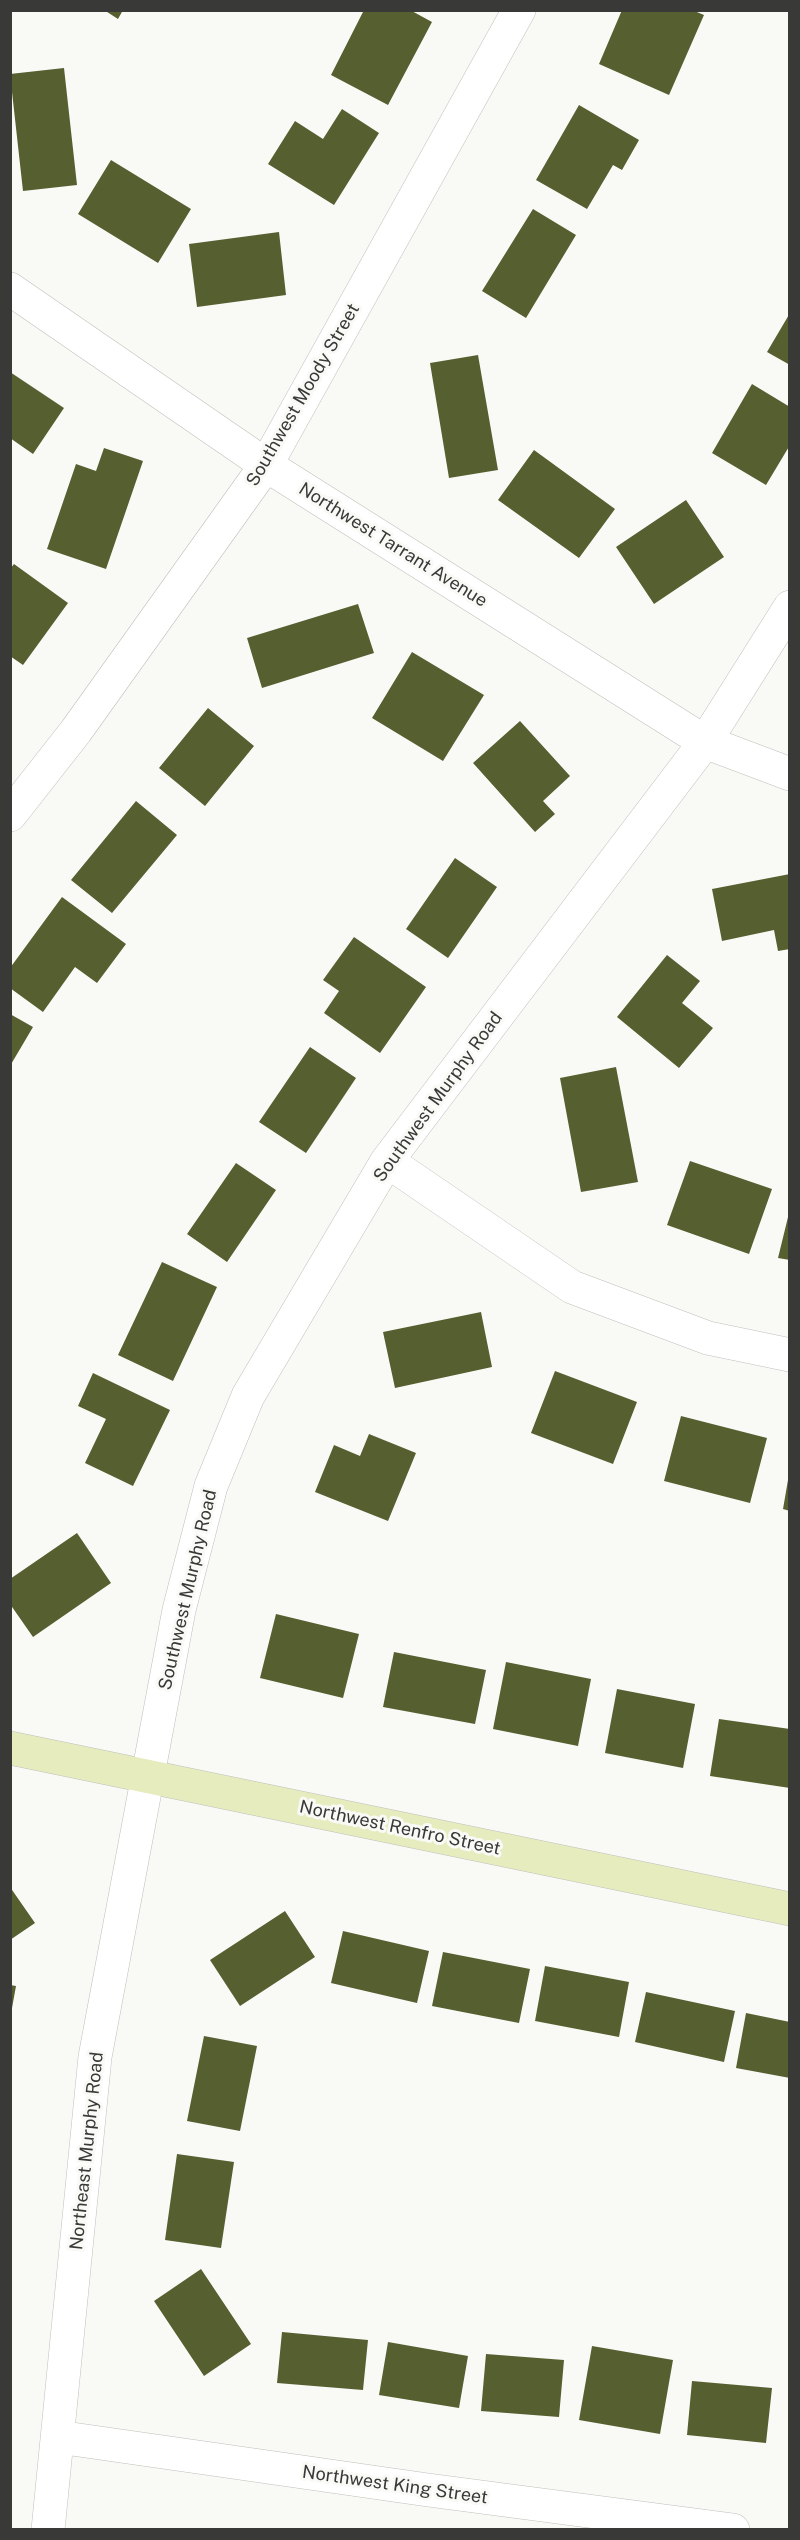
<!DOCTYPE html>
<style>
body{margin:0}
#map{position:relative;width:800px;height:2540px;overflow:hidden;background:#f9faf6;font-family:"Public Sans",sans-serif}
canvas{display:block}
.frame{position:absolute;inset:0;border:12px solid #393938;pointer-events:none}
</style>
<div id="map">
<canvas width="800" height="2540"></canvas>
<div class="frame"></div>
</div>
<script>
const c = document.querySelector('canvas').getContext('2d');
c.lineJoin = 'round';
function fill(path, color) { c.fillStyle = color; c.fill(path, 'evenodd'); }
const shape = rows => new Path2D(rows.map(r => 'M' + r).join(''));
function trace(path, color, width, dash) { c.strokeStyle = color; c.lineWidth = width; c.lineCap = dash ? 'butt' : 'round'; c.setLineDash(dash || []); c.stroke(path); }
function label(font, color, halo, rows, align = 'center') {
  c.font = font + ' "Public Sans",sans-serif'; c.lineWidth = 6; c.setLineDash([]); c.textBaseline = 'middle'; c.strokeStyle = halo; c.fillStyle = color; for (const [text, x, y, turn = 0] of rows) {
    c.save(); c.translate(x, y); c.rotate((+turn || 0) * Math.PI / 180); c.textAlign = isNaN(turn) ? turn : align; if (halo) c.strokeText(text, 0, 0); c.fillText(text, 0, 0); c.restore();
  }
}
fill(shape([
 [104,10,123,10,118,19],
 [364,10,410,10,432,22,388,105,331,75],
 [622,10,692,10,704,15,669,95,599,64],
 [64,68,77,185,23,191,10,74],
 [579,105,639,140,622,170,613,165,587,209,536,180],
 [342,109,379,133,334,205,268,164,295,121,323,139],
 [111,160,191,209,158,263,78,214],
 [533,209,576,235,526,318,482,291],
 [279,232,286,295,197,307,189,244],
 [790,313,790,365,767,352],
 [478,355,498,470,449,478,430,363],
 [10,372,64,408,33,454,10,438],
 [752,384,790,407,790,445,766,485,712,453],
 [104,448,143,461,106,569,47,549,76,464,96,471],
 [534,450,615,509,579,558,498,500],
 [686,500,724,557,654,604,616,547],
 [14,564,68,603,23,665,10,656,10,569],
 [358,604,374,653,262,688,247,638],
 [412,652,484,695,443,761,372,718],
 [208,708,254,746,205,806,159,768],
 [520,721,570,776,543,801,555,814,535,832,473,763],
 [136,801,177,835,112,913,71,880],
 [455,858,497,887,448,958,406,929],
 [790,874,790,949,778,951,774,930,722,941,712,889],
 [62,897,126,944,97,983,75,967,43,1012,10,988,10,968],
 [354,937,426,987,380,1053,324,1013,339,991,323,980],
 [667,955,700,981,682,1003,713,1028,679,1068,617,1017],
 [10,1014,33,1027,10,1066],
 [310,1047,356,1078,306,1153,259,1122],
 [616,1067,638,1182,581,1192,560,1078],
 [690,1161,772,1189,749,1254,667,1225],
 [236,1163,276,1190,227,1262,187,1234],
 [789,1213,790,1213,790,1260,778,1258],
 [162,1262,217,1287,173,1381,118,1355],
 [481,1312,492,1367,395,1388,383,1332],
 [555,1371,637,1402,613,1464,531,1433],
 [93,1373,170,1410,133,1486,85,1463,106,1419,78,1406],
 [681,1416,767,1438,750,1503,664,1481],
 [369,1434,416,1453,388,1521,315,1492,334,1445,360,1456],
 [788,1480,790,1480,790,1511,783,1509],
 [77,1533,111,1583,33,1637,10,1604,10,1579],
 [276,1614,359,1634,343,1698,260,1678],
 [394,1652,486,1670,475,1724,383,1707],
 [506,1662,591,1679,578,1746,493,1729],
 [617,1689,695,1704,683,1768,605,1753],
 [719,1719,790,1729,790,1788,710,1776],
 [10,1887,35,1923,10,1940],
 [285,1911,315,1957,240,2006,210,1960],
 [343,1931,429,1951,417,2003,331,1983],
 [443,1952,530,1969,519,2023,432,2006],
 [545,1966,629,1982,619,2037,535,2021],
 [10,1985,16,1986,12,2008,10,2008],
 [646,1992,735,2011,724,2062,635,2042],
 [746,2013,790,2022,790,2078,736,2068],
 [204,2036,257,2046,240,2131,187,2121],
 [177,2154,234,2162,221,2248,165,2240],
 [201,2269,251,2344,204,2376,154,2301],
 [282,2332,368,2340,363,2390,277,2383],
 [388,2342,468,2356,459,2408,379,2395],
 [592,2346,673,2360,660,2434,579,2420],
 [486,2354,564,2360,559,2417,481,2411],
 [692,2381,772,2388,766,2443,687,2435]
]), '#565f30');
const street = shape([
 [10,289,266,465,705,742,790,774],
 [10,815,76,731,266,465,519,10],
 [387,1161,572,1287,708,1338,790,1355],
 [58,2437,428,2490,733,2530],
 [48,2530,95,2057,179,1610,211,1486,248,1396,387,1161,705,742,790,607]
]);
const secondary = shape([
 [10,1748,790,1909]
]);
trace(street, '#bfc0bc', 34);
trace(secondary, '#bfc0bc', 34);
trace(street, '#fff', 33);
trace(secondary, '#e6ecbe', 33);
label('18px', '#393938', '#f9faf6', [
 ["Southwest Moody Street",303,395,-60],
 ["Northwest Tarrant Avenue",393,545,32],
 ["Southwest Murphy Road",438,1097,-54],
 ["Southwest Murphy Road",188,1590,-77],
 ["Northwest Renfro Street",400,1828,12],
 ["Northeast Murphy Road",87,2151,-84],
 ["Northwest King Street",395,2485,8]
]);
</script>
